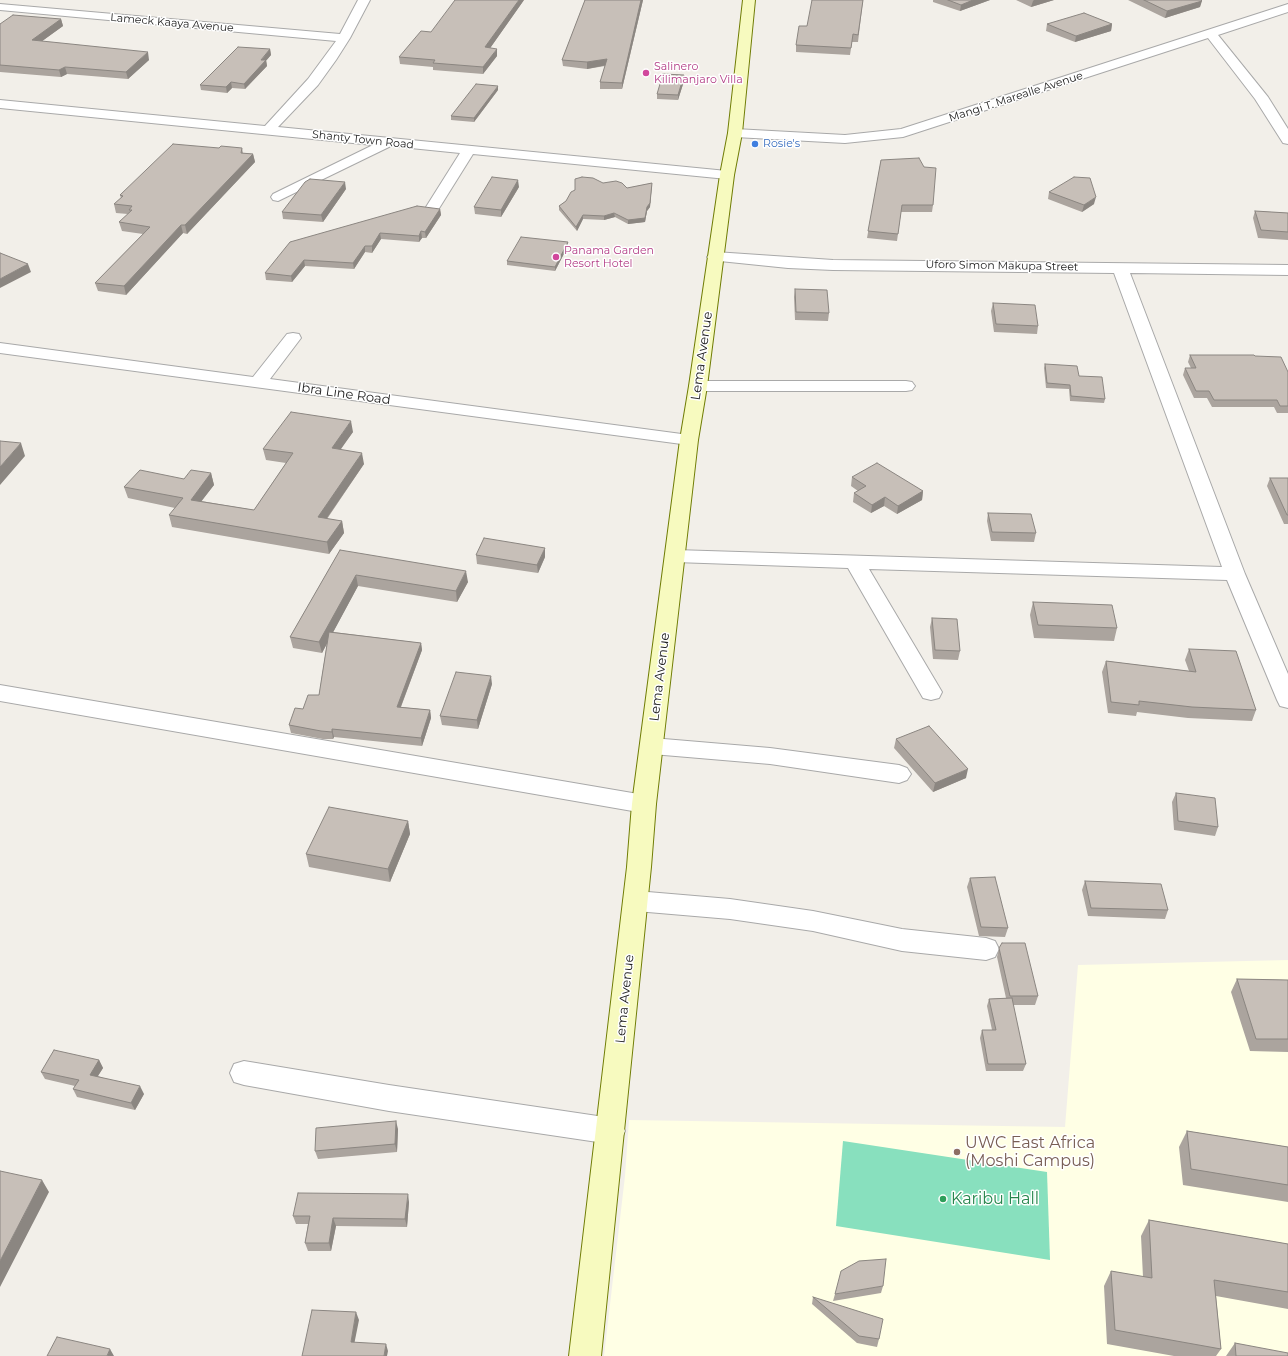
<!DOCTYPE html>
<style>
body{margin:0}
canvas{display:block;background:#f2efe9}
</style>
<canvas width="1288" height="1356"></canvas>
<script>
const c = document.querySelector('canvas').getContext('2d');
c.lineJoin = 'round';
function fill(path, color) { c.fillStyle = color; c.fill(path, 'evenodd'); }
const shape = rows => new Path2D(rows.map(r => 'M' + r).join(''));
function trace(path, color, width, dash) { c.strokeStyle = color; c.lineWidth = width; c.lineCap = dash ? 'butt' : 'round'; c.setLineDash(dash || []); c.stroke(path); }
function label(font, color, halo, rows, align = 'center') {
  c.font = font + ' Montserrat,sans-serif'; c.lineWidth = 3; c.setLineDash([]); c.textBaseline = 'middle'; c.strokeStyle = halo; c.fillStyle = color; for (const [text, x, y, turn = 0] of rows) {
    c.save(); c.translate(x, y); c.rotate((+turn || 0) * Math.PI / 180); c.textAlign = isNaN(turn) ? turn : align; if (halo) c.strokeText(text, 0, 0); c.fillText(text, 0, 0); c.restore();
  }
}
fill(shape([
 [1288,960,1288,1356,604,1356,625,1176,629,1120,1065,1127,1078,965]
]), '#ffffe5');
fill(shape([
 [843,1141,1047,1172,1050,1260,836,1226]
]), '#88e0be');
const street = shape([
 [358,0,370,0,350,38,336,60,318,85,278,127,727,171,732,172,734,175,732,178,727,179,473,154,438,210,433,211,428,210,426,207,460,153,391,146,278,201,273,200,271,197,273,194,373,145,0,108,0,100,265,126,308,79,336,41,0,10,0,4,340,34,358,0],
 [1288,4,1288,12,1218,35,1268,97,1288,129,1288,144,1283,143,1255,99,1208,38,903,137,845,143,735,137,730,136,728,133,730,130,735,129,845,135,901,129,1288,4],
 [715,252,833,260,1288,265,1288,275,1130,273,1245,574,1288,674,1288,708,1280,706,1277,700,1227,580,869,569,942,692,939,698,931,700,923,698,848,568,675,562,668,561,665,556,668,551,675,550,1222,567,1114,273,833,270,788,268,710,260,707,257,710,254,715,252],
 [293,333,299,334,301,338,270,379,689,435,695,436,698,440,695,444,689,445,0,353,0,343,253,377,287,334,293,333],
 [698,381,906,381,912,382,915,386,912,390,906,391,698,391,692,390,689,386,692,382,698,381],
 [0,685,644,795,652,798,656,804,652,810,644,813,0,701,0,685],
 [652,738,770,748,899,765,907,768,911,774,907,780,899,783,770,764,652,754,644,752,640,746,644,740,652,738],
 [636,891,730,899,813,911,902,929,986,938,995,941,999,949,995,957,986,960,902,951,813,931,730,919,636,911,627,908,623,901,627,894,636,891],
 [244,1061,389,1085,611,1118,621,1122,625,1131,621,1140,611,1144,389,1111,244,1085,234,1082,230,1073,234,1064,244,1061]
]);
const secondary = shape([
 [743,0,755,0,742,133,734,175,707,386,698,440,656,804,651,867,601,1356,569,1356,627,867,632,804,680,440,689,386,720,175,728,133,743,0]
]);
trace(street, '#a9a9a9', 2);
trace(secondary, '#707d05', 2);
fill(street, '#fff');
fill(secondary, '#f7fabf');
fill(shape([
 [524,0,490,48,497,56,483,74,433,70,433,67,400,64,399,57,431,32],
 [585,0,643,0,622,89,600,89,600,82,605,66,587,69,563,66,562,60],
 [863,0,858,42,852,42,850,55,796,52,796,45,807,26],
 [933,0,990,0,960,11,933,2],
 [1016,0,1054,0,1031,7],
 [1128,0,1201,0,1200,7,1165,18],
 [61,19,63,26,42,41,149,60,128,79,67,74,61,77,0,72,0,24],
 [1047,24,1112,24,1111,31,1075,42,1046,31],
 [270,49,271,55,266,60,267,66,245,89,232,88,227,93,201,90,200,85],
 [684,75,684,81,678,100,657,99,657,94],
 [498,90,474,122,451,120,451,116],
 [219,148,242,148,243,153,253,154,255,162,187,234,183,233,126,295,98,291,95,283,143,234,122,231,119,222,128,214,116,213,114,204,121,198,120,195],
 [881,160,933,205,932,212,901,212,897,241,867,238],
 [603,183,627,188,652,183,650,207,647,211,645,222,628,224,615,217,604,220,583,219,577,231,559,210,559,206,566,201,575,190],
 [519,187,501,217,475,214,474,207],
 [346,189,323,222,283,219,282,212],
 [1049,192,1094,204,1082,212,1048,199],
 [440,209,441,215,426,238,422,238,419,242,381,239,372,253,365,252,354,269,305,266,292,282,266,280,265,273],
 [1255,211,1288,213,1288,240,1258,238,1253,218],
 [568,242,568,246,555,271,507,265,507,261],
 [795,289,829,313,828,321,795,320,794,297],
 [993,303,1038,326,1037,334,994,332,991,311],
 [1190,355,1255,356,1288,372,1288,413,1277,413,1274,407,1212,407,1207,398,1194,398,1183,375,1185,368,1191,368,1188,362],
 [1045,364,1079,376,1105,399,1104,403,1070,401,1069,389,1046,388,1044,368],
 [353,432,340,449,364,464,327,519,342,521,344,533,329,554,172,527,169,515,175,508,128,498,124,487,184,479,211,473,214,485,201,501,254,510,286,463,266,460,263,449],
 [852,477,923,491,922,500,897,514,884,506,871,513,853,502,854,493,858,491,851,486],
 [1270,478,1288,478,1288,524,1284,524,1267,486],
 [988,513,1036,533,1034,542,991,541,987,521],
 [340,550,468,582,457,602,358,586,333,632,421,643,422,650,401,707,430,710,431,718,422,746,334,737,333,739,323,739,291,733,289,725,303,709,319,695,327,643,322,653,293,648,290,637],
 [476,555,545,557,538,573,477,564],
 [1033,602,1117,628,1114,641,1034,638,1030,615],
 [932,618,960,651,958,660,933,659,930,627],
 [1189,649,1256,710,1252,721,1188,718,1137,712,1136,716,1108,713,1102,672,1106,661,1189,671,1185,660],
 [492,684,478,729,442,725,440,716],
 [896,739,966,778,933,792,894,748],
 [1176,793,1218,827,1215,836,1174,830,1172,802],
 [408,821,410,834,390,882,309,867,306,854],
 [970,878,1008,928,1005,937,979,936,967,887],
 [1085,881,1168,910,1165,919,1088,916,1082,890],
 [999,948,1038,996,1035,1005,1013,1005,1026,1064,1023,1071,986,1071,980,1038,982,1030,992,1030,987,1006,989,999,1006,998,997,957],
 [1237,979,1288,980,1288,1052,1250,1051,1231,992],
 [99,1060,103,1068,98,1076,144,1094,135,1110,77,1097,73,1089,75,1086,45,1079,41,1072],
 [398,1129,397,1152,318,1159,315,1151],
 [1187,1131,1288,1147,1288,1202,1183,1185,1179,1147],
 [409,1202,407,1227,336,1226,331,1251,308,1251,305,1243,308,1224,296,1224,293,1216],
 [1149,1220,1288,1244,1288,1309,1216,1296,1221,1349,1216,1356,1174,1356,1107,1344,1104,1286,1111,1271,1143,1277,1141,1236],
 [883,1286,881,1293,833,1301,835,1294],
 [813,1297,879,1339,877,1347,857,1343,812,1304],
 [1235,1343,1288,1356,1226,1356]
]), '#aba49e');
fill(shape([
 [519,0,524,0,486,54,485,47],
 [641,0,643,0,622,89,622,83],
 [973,0,990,0,960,11,961,5],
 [1034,0,1054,0,1031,7,1033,1],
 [1202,1,1200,7,1165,18,1167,11],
 [61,19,63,26,34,47,32,40],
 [1112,24,1111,31,1075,42,1076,36],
 [270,49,271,55,266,61,266,60,267,66,245,89,244,84],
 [497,49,497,56,483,74,483,67],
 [148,52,149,60,128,79,126,72],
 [607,59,607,65,587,69,587,62],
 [65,67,67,74,61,77,59,70],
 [684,75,684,81,678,100,678,95],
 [231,82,232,88,227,93,226,87],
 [498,86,498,90,474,122,474,118],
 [253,154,255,162,187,234,185,225],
 [518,180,519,187,501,217,501,210],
 [345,182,346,189,323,222,321,215],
 [652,183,650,207,647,211,645,222,628,224,628,220,647,207],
 [1096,197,1094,204,1082,212,1084,205],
 [440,209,441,215,426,238,425,232],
 [614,213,615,217,604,220,604,216],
 [583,215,583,219,577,231,576,227],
 [181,225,183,233,126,295,124,286],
 [421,231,422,238,419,242,419,236],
 [380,233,381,239,372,253,372,246],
 [568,242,568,246,555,271,555,267],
 [365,246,365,252,354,269,353,263],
 [304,260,305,266,292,282,291,276],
 [28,264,31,272,0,288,0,279],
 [351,421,353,432,334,459,332,448],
 [21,443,25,456,0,485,0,467],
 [362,453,364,464,320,528,318,517],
 [211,473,214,485,194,511,191,500],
 [923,491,922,500,897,514,898,506],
 [885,497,884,506,871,513,872,505],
 [342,521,344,533,329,554,327,542],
 [545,548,545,557,538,573,537,565],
 [466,571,468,582,457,602,456,591],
 [356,575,358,586,322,653,319,642],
 [421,643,422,650,398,714,397,707],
 [491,676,492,684,478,729,477,720],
 [430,710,431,718,422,746,421,738],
 [332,729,334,737,333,739,332,732],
 [968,769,966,778,933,792,935,783],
 [408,821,410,834,390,882,388,869],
 [99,1060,103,1068,94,1082,90,1075],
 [140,1086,144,1094,135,1110,131,1103],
 [396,1121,398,1129,397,1152,395,1144],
 [42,1180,49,1192,0,1287,0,1261],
 [408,1194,409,1202,407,1227,405,1219],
 [333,1218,336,1226,331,1251,329,1243],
 [356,1312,359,1320,353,1350,351,1342],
 [386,1344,388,1351,387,1356,384,1356],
 [110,1349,114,1356,107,1356]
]), '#8b8681');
const building = shape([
 [455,0,519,0,485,47,497,49,483,67,433,63,435,60,399,57,421,31,431,32,455,0],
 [585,0,641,0,622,83,600,82,607,59,587,62,562,60,585,0],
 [812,0,863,0,858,35,853,34,851,48,796,45,799,26,807,26,812,0],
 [948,0,973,0,961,5,948,0],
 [1144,0,1201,0,1202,1,1167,11,1144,0],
 [1084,13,1112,24,1076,36,1047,24,1084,13],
 [13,15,61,19,32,40,148,52,126,72,65,67,59,70,0,65,0,24,13,15],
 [238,47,270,49,261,60,266,60,244,84,231,82,226,87,200,85,238,47],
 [663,74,684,75,678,95,657,94,663,74],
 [476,84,498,86,474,118,451,116,476,84],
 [173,144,219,148,221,146,242,148,241,153,253,154,185,225,181,225,124,286,95,283,150,227,119,222,132,210,129,210,132,206,114,204,123,196,120,195,173,144],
 [919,158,924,167,936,168,933,205,902,205,898,234,868,231,881,160,919,158],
 [492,177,518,180,501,210,474,207,492,177],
 [582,177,593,178,603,183,616,181,622,183,627,188,652,183,650,203,647,207,645,218,628,220,614,213,604,216,583,215,576,227,559,206,566,201,571,192,575,190,575,179,582,177],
 [1074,177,1090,178,1096,197,1084,205,1049,192,1074,177],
 [310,179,345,182,321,215,282,212,305,182,310,179],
 [417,206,440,209,425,232,421,231,419,236,380,233,372,246,365,246,353,263,304,260,291,276,265,273,290,242,417,206],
 [1255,211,1288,213,1288,232,1261,230,1255,211],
 [521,237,568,242,555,267,507,261,521,237],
 [0,253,28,264,0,279,0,253],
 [795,289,827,290,829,313,796,312,795,289],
 [993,303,1035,305,1038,326,996,324,993,303],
 [1190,355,1254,355,1255,356,1281,357,1288,372,1288,406,1280,406,1277,400,1214,400,1209,391,1196,391,1185,368,1196,368,1190,355],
 [1045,364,1077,366,1079,376,1102,377,1105,399,1071,396,1070,385,1047,383,1045,364],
 [291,412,351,421,332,448,362,453,318,517,342,521,327,542,169,515,183,498,124,487,140,470,184,479,191,470,211,473,191,500,254,510,293,453,263,449,291,412],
 [0,441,21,443,0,467,0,441],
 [877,463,923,491,898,506,885,497,872,505,854,493,866,486,852,477,877,463],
 [1270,478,1288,478,1288,515,1287,515,1270,478],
 [988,513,1031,514,1036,533,992,532,988,513],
 [484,538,545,548,537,565,476,555,484,538],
 [340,550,466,571,456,591,356,575,319,642,290,637,340,550],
 [1033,602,1112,605,1117,628,1038,625,1033,602],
 [932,618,957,619,960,651,935,650,932,618],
 [329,632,421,643,397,707,430,710,421,738,332,729,332,732,321,731,289,725,295,708,303,709,308,695,319,695,329,632],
 [1189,649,1236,651,1256,710,1192,707,1139,701,1139,705,1111,702,1106,661,1196,672,1189,649],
 [456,672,491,676,477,720,440,716,456,672],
 [929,726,968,769,935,783,896,739,929,726],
 [1176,793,1215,798,1218,827,1178,821,1176,793],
 [329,807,408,821,388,869,306,854,329,807],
 [995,877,1008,928,981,927,970,878,995,877],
 [1085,881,1161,884,1168,910,1091,908,1085,881],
 [1002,943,1025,943,1038,996,1010,996,999,948,1002,943],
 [1237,979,1288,980,1288,1039,1256,1039,1237,979],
 [1012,998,1026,1064,988,1064,982,1030,996,1030,989,999,1012,998],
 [54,1050,99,1060,90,1075,140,1086,131,1103,73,1089,79,1080,41,1072,54,1050],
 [396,1121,395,1144,315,1151,316,1128,396,1121],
 [1187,1131,1288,1147,1288,1185,1191,1169,1187,1131],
 [0,1171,42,1180,0,1261,0,1171],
 [298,1193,408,1194,405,1219,333,1218,329,1243,305,1243,310,1216,293,1216,298,1193],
 [1149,1220,1288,1244,1288,1292,1214,1280,1221,1349,1115,1330,1111,1271,1152,1278,1149,1220],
 [886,1259,883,1286,835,1294,841,1271,859,1261,886,1259],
 [813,1297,883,1319,879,1339,859,1336,813,1297],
 [312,1310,356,1312,351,1342,386,1344,384,1356,302,1356,312,1310],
 [57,1337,110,1349,107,1356,47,1356,57,1337],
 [1235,1343,1288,1353,1288,1356,1236,1356,1235,1343]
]);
fill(building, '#c7bfb8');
trace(building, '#8b8681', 1);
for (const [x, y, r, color] of [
 [646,73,4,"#d1479c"],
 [755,144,4,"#3f7fe0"],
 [556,257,4,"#d1479c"],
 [957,1152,4,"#8d6e63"],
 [943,1199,4,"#2e9e5b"]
]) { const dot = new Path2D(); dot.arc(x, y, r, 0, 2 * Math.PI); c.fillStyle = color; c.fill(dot); trace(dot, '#fff', 1.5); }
label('11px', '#222', '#fff', [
 ["Lameck Kaaya Avenue",172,23,5],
 ["Mangi T. Marealle Avenue",1016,97,-18],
 ["Shanty Town Road",363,140,6],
 ["Uforo Simon Makupa Street",1002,266,1]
]);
label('11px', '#b23c85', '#fff', [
 ["Salinero",654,67],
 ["Kilimanjaro Villa",654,80],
 ["Panama Garden",564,251],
 ["Resort Hotel",564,264]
], 'left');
label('11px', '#366cbe', '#fff', [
 ["Rosie's",763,144]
], 'left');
label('13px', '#222', '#fff', [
 ["Lema Avenue",702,356,-82],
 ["Ibra Line Road",344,394,8],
 ["Lema Avenue",660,677,-83],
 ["Lema Avenue",625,999,-84]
]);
label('16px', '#785e54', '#fff', [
 ["UWC East Africa",965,1143],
 ["(Moshi Campus)",965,1161]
], 'left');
label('16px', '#27864d', '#fff', [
 ["Karibu Hall",951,1199]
], 'left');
</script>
